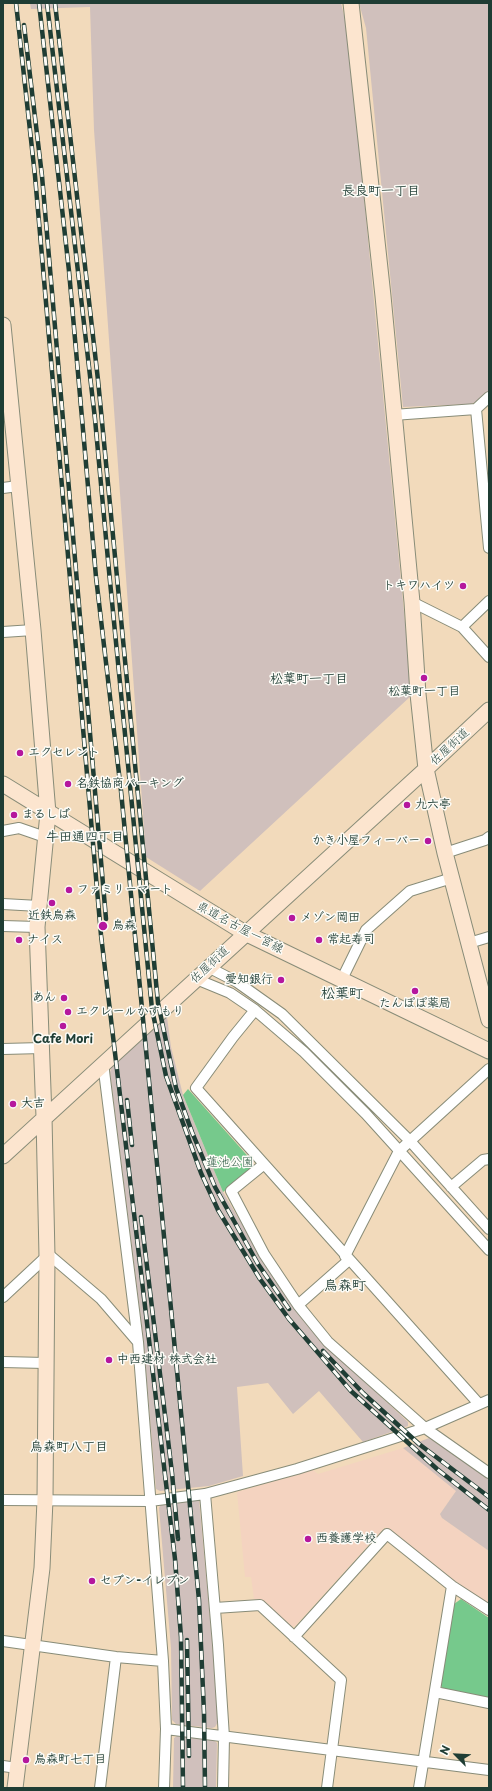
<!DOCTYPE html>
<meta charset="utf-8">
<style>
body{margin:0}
#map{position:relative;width:492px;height:1791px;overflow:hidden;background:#f2dabb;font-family:"Playpen Sans",sans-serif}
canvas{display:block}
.frame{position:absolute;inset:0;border:4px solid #1f3d34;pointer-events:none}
.north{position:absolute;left:436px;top:1735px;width:40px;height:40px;-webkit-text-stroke:3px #fdfcf7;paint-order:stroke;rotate:294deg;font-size:11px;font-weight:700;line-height:16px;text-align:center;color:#1f3d34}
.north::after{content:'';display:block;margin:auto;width:14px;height:18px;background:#1f3d34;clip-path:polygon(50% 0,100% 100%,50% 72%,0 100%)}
</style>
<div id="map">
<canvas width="492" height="1791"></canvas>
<div class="frame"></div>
<div class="north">N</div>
</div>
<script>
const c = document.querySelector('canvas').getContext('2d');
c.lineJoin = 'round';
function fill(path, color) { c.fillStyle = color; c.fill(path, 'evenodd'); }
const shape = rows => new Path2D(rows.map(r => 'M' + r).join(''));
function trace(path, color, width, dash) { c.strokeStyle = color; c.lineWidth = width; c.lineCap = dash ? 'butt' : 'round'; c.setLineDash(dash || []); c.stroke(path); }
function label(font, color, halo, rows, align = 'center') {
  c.font = font + ' "Playpen Sans","Klee One",sans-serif'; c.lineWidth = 3; c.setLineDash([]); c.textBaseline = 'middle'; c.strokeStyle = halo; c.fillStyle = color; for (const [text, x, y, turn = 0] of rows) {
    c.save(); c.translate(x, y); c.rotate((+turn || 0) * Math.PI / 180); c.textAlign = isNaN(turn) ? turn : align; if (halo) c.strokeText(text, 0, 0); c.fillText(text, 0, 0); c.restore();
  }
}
fill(shape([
 [403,1448,456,1491,440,1514,442,1518,489,1551,489,1604,455,1582,385,1527,295,1626,289,1627,260,1600,254,1599,251,1577,245,1577,237,1492,313,1470,318,1474]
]), '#f4d3c0');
fill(shape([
 [30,3,341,3,348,32,412,695,200,891,146,857,94,130,90,7,31,9],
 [359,3,489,3,489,393,481,400,471,404,403,407,366,28],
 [167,1017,171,1047,183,1095,223,1192,263,1260,309,1326,327,1346,408,1422,408,1426,363,1442,319,1391,293,1414,268,1383,237,1387,243,1476,209,1486,160,1491,156,1489,143,1335,110,1072,112,1067],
 [429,1438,489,1479,489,1551,442,1518,440,1514,456,1491,403,1448],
 [199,1499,214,1662,218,1722,215,1727,212,1728,176,1724,172,1720,171,1648,159,1508,161,1504],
 [177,1736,212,1739,217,1743,216,1788,173,1788,174,1738]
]), '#d0c0bc');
fill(shape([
 [188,1089,253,1162,252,1169,223,1192,183,1095],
 [461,1599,489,1618,489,1700,445,1691,441,1686,454,1604]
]), '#76c98c');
const street = shape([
 [476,409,489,548],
 [393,415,476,409,489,397],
 [3,488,18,486],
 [412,602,462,627,489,657],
 [462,627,489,601],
 [3,632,33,630],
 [3,831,19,828,45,837],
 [445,853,485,840,489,837],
 [3,904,39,906],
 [3,926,37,927],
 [469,943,489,937],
 [208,967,237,982,282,1014,410,1141,489,1229],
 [196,979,230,993,255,1010,304,1052,366,1114,489,1250],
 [342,979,366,930,410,891,452,878],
 [255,1010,233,1037,196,1088,479,1404],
 [3,1049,42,1048],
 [103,1063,138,1342],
 [263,1165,231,1191,264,1254,298,1305,328,1342,425,1428,489,1473],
 [451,1187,483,1160,489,1159],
 [47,1253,101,1299,138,1342,163,1661,166,1729,164,1788],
 [345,1256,399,1151,489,1069],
 [3,1297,47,1256],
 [298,1305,349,1260],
 [3,1362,45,1363],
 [205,1494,218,1645,224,1737,223,1788],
 [3,1500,150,1501,205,1494,297,1469,382,1442,425,1428,489,1400],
 [215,1608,260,1605,341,1680,327,1788],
 [294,1637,387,1534,452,1586,489,1610],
 [3,1641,116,1657,163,1661],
 [435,1692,489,1703],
 [166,1729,489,1770],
 [3,1766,17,1768],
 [100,1788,116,1657],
 [419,1788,452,1586]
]);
const secondary = shape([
 [351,3,383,296,412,602,418,694,426,769,445,853,489,1020],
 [3,325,33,630,48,813,37,927,44,1117,47,1256,45,1500,42,1568,15,1788],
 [3,784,245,933,489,1051],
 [3,1156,426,769,489,710]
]);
trace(street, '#888c78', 12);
trace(secondary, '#888c78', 17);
trace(street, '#fff', 10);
trace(secondary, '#fce5cf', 15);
const rail = shape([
 [16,3,35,176,101,935,175,1559,181,1637,183,1788],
 [39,3,69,271,96,577,121,791,183,1433,199,1600,204,1713,205,1788],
 [47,3,95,419,109,571,152,1009,166,1076,201,1173,218,1210,260,1279,289,1319,351,1391,437,1469,489,1510],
 [55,3,98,380,158,1003,176,1088,192,1132,215,1187,258,1264,289,1309],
 [24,25,42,176,106,919],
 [127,1100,132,1145],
 [141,1217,172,1473,178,1539],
 [323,1351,363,1393,419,1444,489,1497],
 [187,1640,189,1756]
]);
trace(rail, '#1f3d34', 4.5);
trace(rail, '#fdfcf7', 3, [9]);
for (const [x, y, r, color] of [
 [463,586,4,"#b5179e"],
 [424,678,4,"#b5179e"],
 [20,753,4,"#b5179e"],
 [68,784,4,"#b5179e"],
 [407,805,4,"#b5179e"],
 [14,815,4,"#b5179e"],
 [428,841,4,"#b5179e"],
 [69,890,4,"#b5179e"],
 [52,903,4,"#b5179e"],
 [292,918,4,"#b5179e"],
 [103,926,5,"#b5179e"],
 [19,940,4,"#b5179e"],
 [319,940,4,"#b5179e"],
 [281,980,4,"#b5179e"],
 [415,991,4,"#b5179e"],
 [64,998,4,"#b5179e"],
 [68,1012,4,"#b5179e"],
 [63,1026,4,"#b5179e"],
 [13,1104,4,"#b5179e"],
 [109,1360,4,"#b5179e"],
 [308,1539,4,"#b5179e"],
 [92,1581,4,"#b5179e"],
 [26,1760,4,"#b5179e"]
]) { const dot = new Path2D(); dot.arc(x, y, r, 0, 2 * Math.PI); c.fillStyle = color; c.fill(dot); trace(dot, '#fdfcf7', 1.5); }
label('bold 12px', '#1f3d34', '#fdfcf7', [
 ["トキワハイツ",455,586,"right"],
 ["松葉町一丁目",424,692,"center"],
 ["エクセレント",28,753],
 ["名鉄協商パーキング",76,784],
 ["九六亭",415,805],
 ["まるしば",22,815],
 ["かき小屋フィーバー",420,841,"right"],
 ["ファミリーマート",77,890],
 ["近鉄烏森",52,916,"center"],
 ["メゾン岡田",300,918],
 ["烏森",112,926],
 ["ナイス",27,940],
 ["常起寿司",327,940],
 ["愛知銀行",273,980,"right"],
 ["あん",56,998,"right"],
 ["たんぽぽ薬局",415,1004,"center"],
 ["エクレールかすもり",76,1012],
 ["Cafe Mori",63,1040,"center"],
 ["大吉",21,1104],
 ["中西建材 株式会社",117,1360],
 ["西養護学校",316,1539],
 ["セブン-イレブン",100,1581],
 ["烏森町七丁目",34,1760]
], 'left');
label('12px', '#1f3d34', '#fdfcf7', [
 ["佐屋街道",450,747,-43],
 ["県道名古屋一宮線",240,928,28],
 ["佐屋街道",210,965,-43]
]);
label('12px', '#35604a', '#fdfcf7', [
 ["蓮池公園",230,1163]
]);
label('bold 13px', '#1f3d34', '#fdfcf7', [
 ["長良町一丁目",381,191],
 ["松葉町一丁目",309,679],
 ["牛田通四丁目",85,837],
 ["烏森町八丁目",69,1447]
]);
label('bold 14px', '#1f3d34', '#fdfcf7', [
 ["松葉町",342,994],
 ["烏森町",345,1286]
]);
</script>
